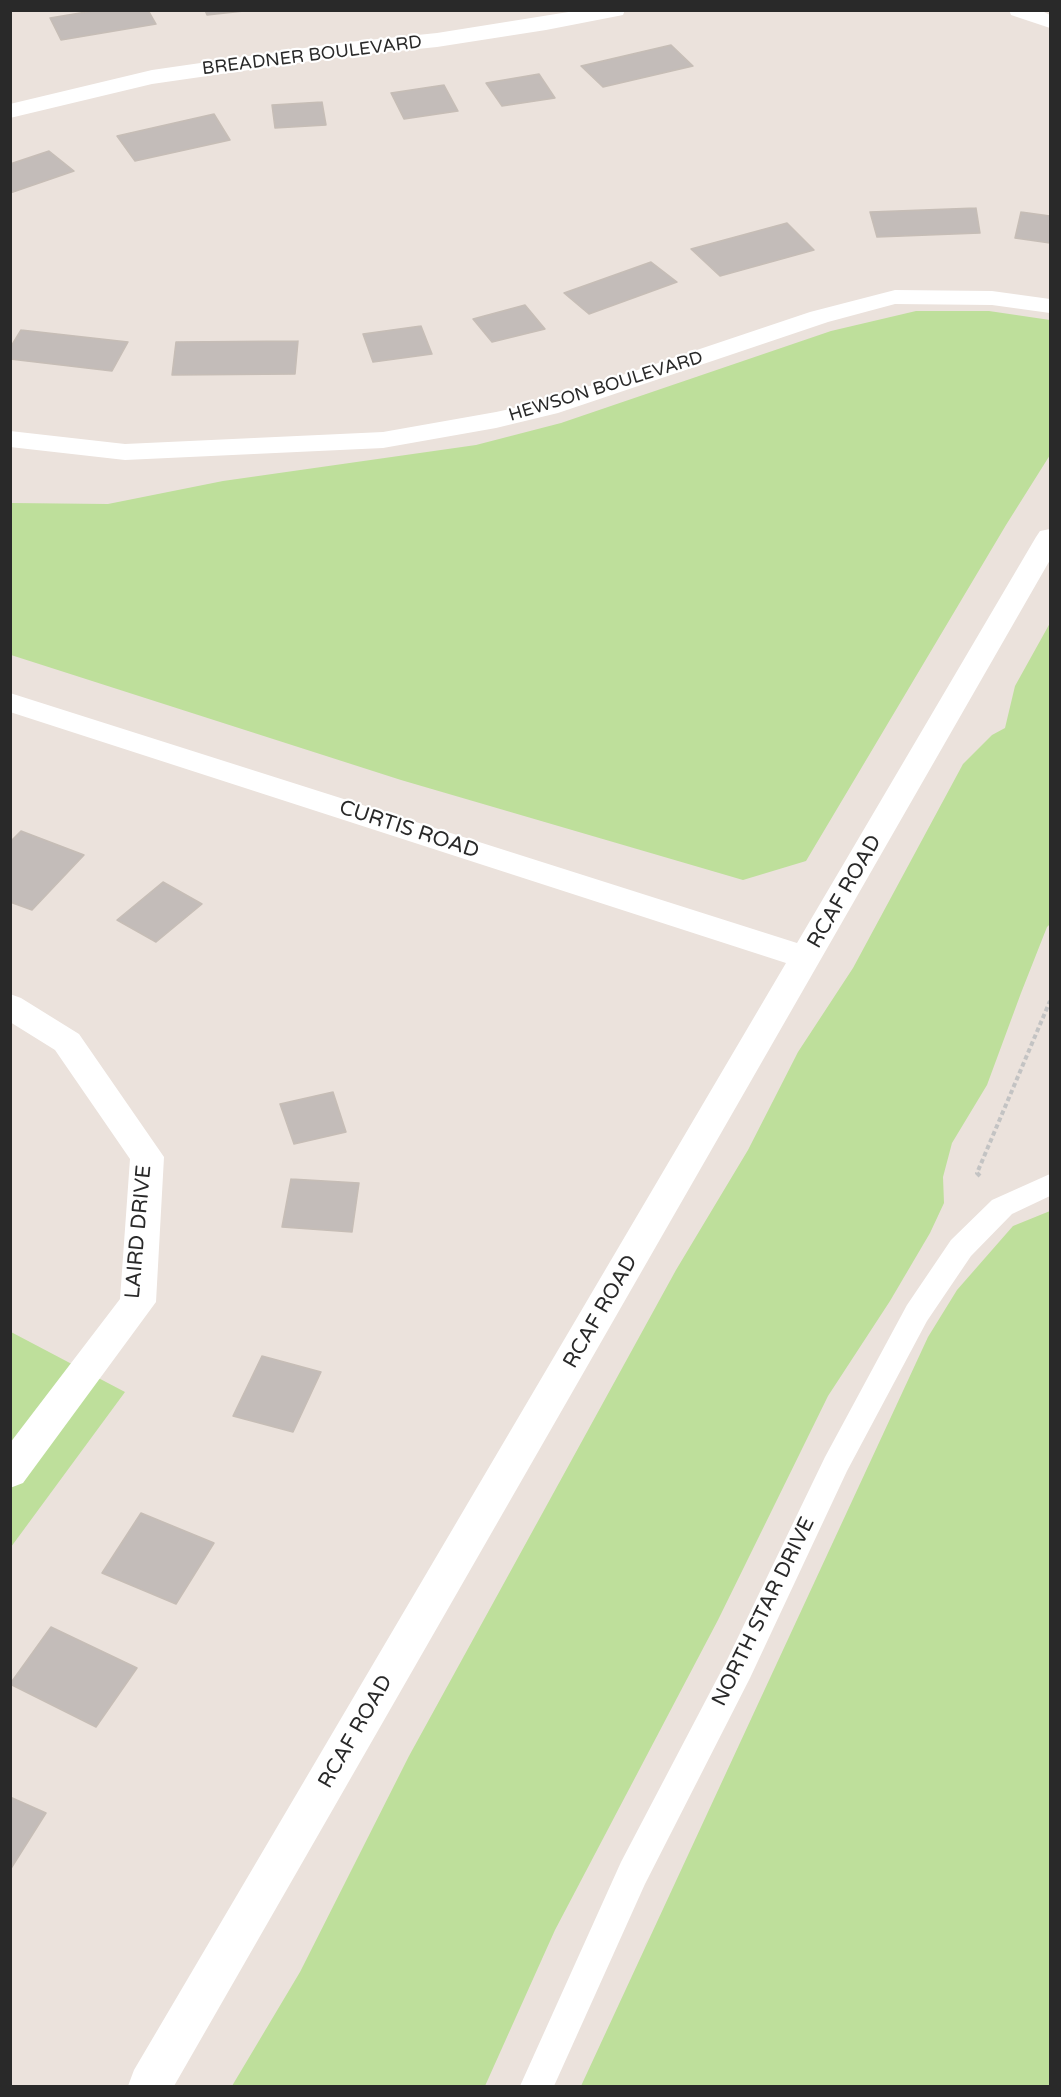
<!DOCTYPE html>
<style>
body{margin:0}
#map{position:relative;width:1061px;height:2097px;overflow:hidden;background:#ebe2dc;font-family:"Varela Round",sans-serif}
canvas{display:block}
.frame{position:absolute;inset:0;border:12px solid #292929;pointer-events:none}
</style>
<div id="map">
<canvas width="1061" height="2097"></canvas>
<div class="frame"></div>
</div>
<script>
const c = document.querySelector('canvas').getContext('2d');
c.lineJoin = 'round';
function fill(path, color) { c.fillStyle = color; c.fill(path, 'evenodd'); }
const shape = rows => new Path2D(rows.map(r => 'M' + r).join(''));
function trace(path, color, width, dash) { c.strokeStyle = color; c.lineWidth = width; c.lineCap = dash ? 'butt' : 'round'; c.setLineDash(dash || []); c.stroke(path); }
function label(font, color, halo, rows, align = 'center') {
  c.font = font + ' "Varela Round",sans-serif'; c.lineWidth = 4.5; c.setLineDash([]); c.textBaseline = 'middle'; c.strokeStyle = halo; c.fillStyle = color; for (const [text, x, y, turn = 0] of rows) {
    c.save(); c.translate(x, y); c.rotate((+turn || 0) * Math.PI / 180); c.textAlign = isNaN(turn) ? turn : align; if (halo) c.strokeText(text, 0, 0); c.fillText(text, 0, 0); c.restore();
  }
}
fill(shape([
 [916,311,989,311,1050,320,1050,455,1006,525,806,861,743,880,401,780,11,655,11,503,108,504,223,481,476,445,561,423,831,331],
 [1050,623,1050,924,1047,927,1021,993,987,1085,952,1143,943,1177,944,1203,930,1233,890,1301,828,1396,718,1620,555,1930,485,2086,232,2086,300,1972,409,1756,676,1270,748,1150,798,1052,853,968,963,764,992,735,1005,728,1015,686],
 [1050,1211,1050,2086,581,2086,928,1337,957,1290,1013,1226],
 [11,1332,125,1392,11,1547]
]), '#bedf9b');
const building = shape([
 [98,10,148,10,156,24,61,40,50,18,98,10],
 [205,10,253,10,207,15,205,10],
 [671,45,693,66,603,87,581,66,671,45],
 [539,74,555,98,502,106,486,83,539,74],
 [444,85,458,111,404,119,391,93,444,85],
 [322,102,326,125,275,128,272,105,322,102],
 [214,114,230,140,135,161,117,136,214,114],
 [49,151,74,171,10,193,10,164,49,151],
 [976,208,980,233,877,237,870,212,976,208],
 [1021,212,1050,216,1050,243,1015,238,1021,212],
 [787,223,814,250,720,276,691,249,787,223],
 [651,262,677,282,589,314,564,293,651,262],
 [525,305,545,329,492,342,473,319,525,305],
 [421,326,432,354,373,362,363,334,421,326],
 [21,330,128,342,112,371,10,359,10,348,21,330],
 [298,341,295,374,172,375,176,342,298,341],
 [21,831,84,855,32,910,10,902,10,842,21,831],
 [163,882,202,904,156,942,117,920,163,882],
 [333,1092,346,1132,294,1144,280,1104,333,1092],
 [291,1179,359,1183,352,1232,282,1227,291,1179],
 [262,1356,321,1372,293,1432,233,1416,262,1356],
 [141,1513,214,1543,176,1604,102,1573,141,1513],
 [51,1627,137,1668,96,1727,10,1684,51,1627],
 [10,1797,46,1813,10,1870,10,1797]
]);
fill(building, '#c3bcb9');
trace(building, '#c6bdb6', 1.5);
trace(shape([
 [980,1176,977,1173,1050,1001]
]), '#c3c3c3', 4, [4.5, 3]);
fill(shape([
 [1050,1174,1050,1196,1012,1214,971,1256,927,1321,847,1471,750,1678,645,1884,554,2086,520,2086,621,1862,728,1658,825,1457,907,1305,951,1240,992,1200,1050,1174]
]), '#fff');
fill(shape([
 [581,10,625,10,623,15,546,30,437,47,339,57,152,84,10,118,10,104,152,70,339,43,437,33,581,10],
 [1009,10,1040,10,1050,15,1050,28,1011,15,1009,10],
 [895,290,992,291,1050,299,1050,313,992,305,895,304,828,322,558,413,496,428,383,448,125,460,10,447,10,431,125,444,383,432,496,412,542,402,810,312,895,290],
 [10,994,21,998,79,1034,164,1157,156,1302,23,1483,10,1488,10,1443,120,1299,130,1159,55,1050,10,1022,10,994]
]), '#fff');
fill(shape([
 [1050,529,1050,560,174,2086,128,2086,134,2070,786,963,10,712,10,693,797,943,1036,537,1040,531,1050,529]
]), '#fff');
label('18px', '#292929', '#fff', [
 ["BREADNER BOULEVARD",312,56,-7],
 ["HEWSON BOULEVARD",606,387,-17]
]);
label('21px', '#292929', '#fff', [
 ["CURTIS ROAD",409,830,18],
 ["RCAF ROAD",845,892,-60],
 ["LAIRD DRIVE",139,1232,-85],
 ["RCAF ROAD",601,1312,-60],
 ["NORTH STAR DRIVE",764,1612,-64],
 ["RCAF ROAD",356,1732,-60]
]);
</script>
